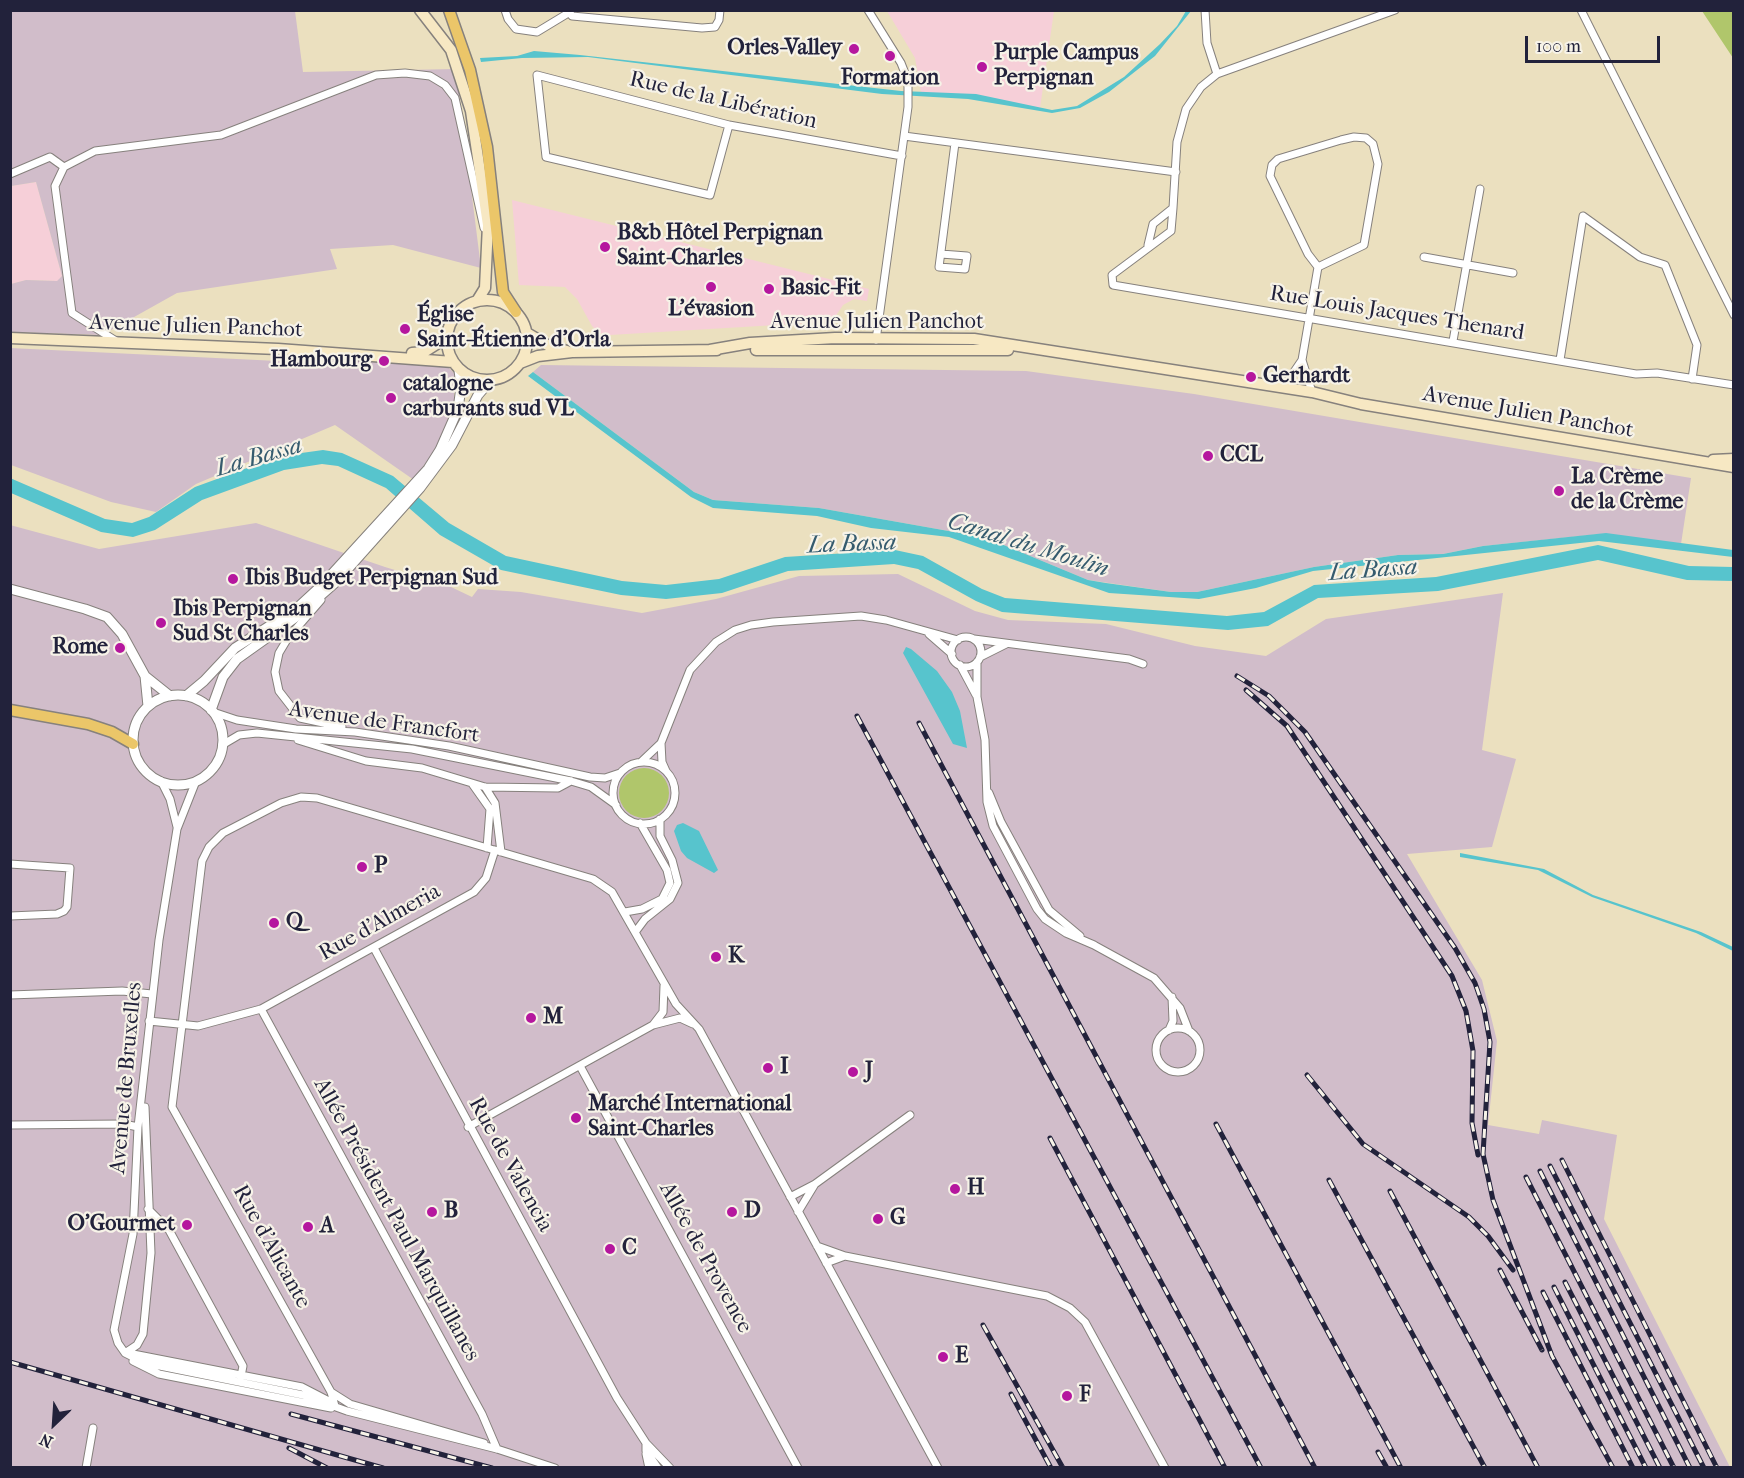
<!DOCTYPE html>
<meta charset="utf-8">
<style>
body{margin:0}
#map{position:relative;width:1744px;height:1478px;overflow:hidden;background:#ebe0bf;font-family:"IM FELL French Canon",serif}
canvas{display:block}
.frame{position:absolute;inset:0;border:12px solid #22223b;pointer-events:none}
.north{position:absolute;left:24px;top:1394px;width:60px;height:60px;-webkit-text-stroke:4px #f7f3e8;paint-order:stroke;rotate:205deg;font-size:16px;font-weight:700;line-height:24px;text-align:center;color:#22223b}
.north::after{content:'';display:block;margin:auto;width:21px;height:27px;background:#22223b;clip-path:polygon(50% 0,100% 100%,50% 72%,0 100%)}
.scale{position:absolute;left:1525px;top:36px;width:135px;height:27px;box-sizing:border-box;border:3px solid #22223b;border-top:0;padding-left:8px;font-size:18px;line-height:21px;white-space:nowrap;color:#22223b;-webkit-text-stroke:4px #f7f3e8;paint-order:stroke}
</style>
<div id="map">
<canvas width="1744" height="1478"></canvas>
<div class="frame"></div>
<div class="north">N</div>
<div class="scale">100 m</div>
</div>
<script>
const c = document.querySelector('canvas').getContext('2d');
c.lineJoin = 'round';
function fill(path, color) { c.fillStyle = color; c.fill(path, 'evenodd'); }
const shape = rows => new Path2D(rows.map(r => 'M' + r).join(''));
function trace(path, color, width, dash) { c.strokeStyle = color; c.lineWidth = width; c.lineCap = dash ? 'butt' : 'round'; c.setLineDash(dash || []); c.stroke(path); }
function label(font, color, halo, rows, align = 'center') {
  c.font = font + ' "IM FELL French Canon",serif'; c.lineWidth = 4.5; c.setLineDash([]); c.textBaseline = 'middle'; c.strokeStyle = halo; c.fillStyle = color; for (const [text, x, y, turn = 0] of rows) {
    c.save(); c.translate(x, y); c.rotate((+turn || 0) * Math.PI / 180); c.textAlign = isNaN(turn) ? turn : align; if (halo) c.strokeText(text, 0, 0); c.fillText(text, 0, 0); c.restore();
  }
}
fill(shape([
 [887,11,1054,11,1040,108,961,95,921,92,915,58],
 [36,182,62,276,58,281,26,280,11,284,11,186],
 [512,200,869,289,867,301,854,299,843,305,835,317,826,322,610,335,599,333,592,326,577,299,565,287,519,285]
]), '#f6cfd8');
fill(shape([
 [11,11,295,11,303,72,456,69,481,268,393,245,330,249,337,269,177,293,102,335,11,332,11,284,26,280,57,281,62,276,36,182,11,186],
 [10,348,319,363,332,360,444,363,454,373,454,410,441,441,414,480,335,425,196,484,156,512,111,502,11,465],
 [541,365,1026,371,1194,394,1691,478,1681,544,1600,534,1483,546,1443,554,1398,555,1314,567,1197,592,1171,592,1088,580,994,541,971,535,819,508,713,500,694,492,533,372],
 [256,523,385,567,451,587,472,597,478,589,521,592,642,613,716,599,799,576,898,574,975,611,1008,620,1106,624,1195,646,1266,656,1326,619,1503,593,1482,750,1516,759,1492,847,1407,854,1482,980,1497,1041,1488,1125,1539,1134,1542,1120,1617,1135,1604,1219,1730,1467,11,1467,10,525,99,549]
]), '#d1bdca');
fill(shape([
 [1702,11,1733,11,1733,58],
 '619 793a25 25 0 1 1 50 0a25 25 0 1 1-50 0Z'
]), '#b0c66b');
fill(shape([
 [1186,11,1191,11,1155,56,1109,92,1080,108,1052,113,968,99,882,94,588,57,522,58,481,62,480,58,517,56,534,51,580,55,901,91,976,94,1052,110,1077,106,1124,77,1160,44,1177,26],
 [533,372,694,492,713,500,819,508,971,535,994,541,1088,580,1106,583,1171,592,1197,592,1314,567,1398,555,1443,554,1483,546,1606,533,1733,550,1733,557,1599,541,1313,571,1256,588,1199,599,1109,593,949,537,871,528,817,516,713,508,691,497,528,376],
 [323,450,342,453,393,476,449,523,506,556,622,581,666,585,719,579,785,557,895,550,923,556,982,589,1005,598,1227,616,1264,612,1314,585,1436,577,1598,545,1689,566,1733,567,1733,581,1687,580,1598,560,1438,591,1318,598,1268,626,1228,630,1002,612,976,601,918,569,894,564,788,571,722,593,666,599,621,595,501,570,440,535,386,488,338,466,322,464,284,470,202,500,155,530,133,537,101,532,11,493,10,478,105,519,132,523,149,517,195,487,280,456],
 [906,647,911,649,937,671,952,692,960,711,967,748,953,744,903,653],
 [683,823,699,831,718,870,714,873,687,858,681,851,674,831,677,825],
 [1460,853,1544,869,1593,895,1701,932,1733,947,1733,951,1696,933,1592,897,1538,870,1460,857]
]), '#57c4cd');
const minor = shape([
 [505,10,508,19,516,29,537,32,570,12],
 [568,10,572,16,702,28,715,27,719,20,720,10],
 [868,10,901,63,908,81,908,107,876,340],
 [1205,10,1207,43,1217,74],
 [1581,10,1734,315],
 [729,125,710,195,546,157,537,75,729,125,902,156],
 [904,136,1176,172],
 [10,174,50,157,64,167],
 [1173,208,1177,142,1186,109,1201,87,1217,74,1395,10],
 [1148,245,1153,224,1173,208,1171,231,1112,275,1113,285,1636,374,1657,373,1734,385],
 [941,254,967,256,965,269,939,267,955,143],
 [1424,257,1513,273],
 [116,341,72,313,55,186,64,167,95,151,221,135,376,75,405,73,430,76,445,85,455,98,484,228],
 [1453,341,1480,189],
 [1302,360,1312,392],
 [1560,360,1583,216,1640,257,1665,265,1697,345,1692,379],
 [1283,388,1302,360,1318,267,1308,254,1270,176,1272,165,1278,159,1341,140,1354,137,1366,138,1373,144,1378,164,1364,245,1318,267],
 [321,600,288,638,279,653,275,672,279,691,300,718,342,727],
 [929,634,952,654],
 '951 652a15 15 0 1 1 30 0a15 15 0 1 1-30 0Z',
 [974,639,1129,659,1143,664],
 [980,657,1006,644],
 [977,662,977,697,985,740,987,802,993,826,1037,909,1045,919,1066,933,1094,945],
 [960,665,976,695],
 [213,712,237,720,296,729,355,732,449,746,590,777,605,778,620,773],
 [298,740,366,761,422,768,485,787,558,788,571,781],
 [222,745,239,735,257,733,412,749,571,781,591,787,616,805],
 [641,762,661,743],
 '613 793a31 31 0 1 1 62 0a31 31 0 1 1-62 0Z',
 [666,771,662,762,661,743,690,670,716,642,735,630,751,625,773,622,861,616,886,620,958,640],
 [161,781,170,799,177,827],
 [196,781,177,829,159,940,138,1127,133,1234,114,1330,118,1343,125,1353,145,1363,303,1395,347,1411,497,1449,555,1468],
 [473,785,490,809,487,848],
 [485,787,495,803,501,852],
 [989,793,1001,822,1049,910,1080,936],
 [10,864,70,868,67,907,64,911,57,914,10,916],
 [625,912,642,909,662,899,670,883,667,870,640,823],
 [636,931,645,919,670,899,678,883,672,860,660,836,660,819],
 [1092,944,1154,978,1180,1008,1189,1031],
 [374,948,617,1398,646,1443,670,1468],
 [664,986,663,1012,653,1025,680,1018,693,1024],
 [10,995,122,991,152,994],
 [261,1009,482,1414,497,1449],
 [149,1021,198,1026,261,1009,474,892,486,878,495,850],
 '1156 1050a22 22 0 1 1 44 0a22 22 0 1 1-44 0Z',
 [1169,1030,1173,1021,1172,997],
 [580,1066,798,1468],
 [10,1125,124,1124,138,1127],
 [468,1127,653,1025],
 [815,1184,910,1115],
 [790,1197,815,1184,798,1212],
 [148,1209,169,1230,243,1366,241,1376],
 [817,1246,845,1256,826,1263],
 [845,1256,1047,1296,1070,1308,1085,1322,1165,1468],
 [125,1353,137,1345,143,1334,151,1253,145,1107],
 [133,1354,302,1387,331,1402],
 [133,1361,159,1374,331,1408],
 [331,1392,350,1404,484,1443],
 [335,1406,331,1392,172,1107,202,861,209,847,223,833,281,803,301,797,317,798,593,879,612,892,676,1004,699,1029,938,1468],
 [646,1443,646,1451,658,1468],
 [646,1454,649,1468],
 [86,1468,93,1428]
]);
const tertiary = shape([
 [10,589,85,609,107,617,122,634,145,676,148,706],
 [145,676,170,696],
 '133 740a45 45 0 1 1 90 0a45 45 0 1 1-90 0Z',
 [186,696,204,681,235,648,296,609,321,586,428,469,440,450,458,409,461,387,459,370],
 [211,710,223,677,237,659,296,617,337,581,420,488,452,445,478,395,491,380]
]);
const secondary = shape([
 [420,10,451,50,471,111,488,225,485,288,477,301],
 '447 340a40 40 0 1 1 80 0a40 40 0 1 1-80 0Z',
 [527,333,549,346,567,351],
 [10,338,278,349,453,362],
 [710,350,750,343,835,338,974,339,1312,392,1361,404,1734,467],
 [756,350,1008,350],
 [412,353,424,352,446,338],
 [520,363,538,356,572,352,717,350],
 [1713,460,1734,459]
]);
const primary = shape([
 [449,10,470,70,487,147,503,292,516,312],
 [10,710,88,724,112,732,133,744]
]);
trace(minor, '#86817d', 9);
trace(tertiary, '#86817d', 11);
trace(secondary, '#86817d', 13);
trace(primary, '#86817d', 13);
trace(minor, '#fff', 7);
trace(tertiary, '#fff', 9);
trace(secondary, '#f7e8c3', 10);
trace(primary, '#ebc669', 10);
const rail = shape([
 [1237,676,1269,696,1305,732,1455,948,1475,983,1484,1009,1490,1042,1483,1154,1493,1200,1552,1356,1613,1468],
 [1246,690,1287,726,1452,976,1466,1011,1473,1051,1472,1123,1478,1155],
 [857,716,1261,1468],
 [919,723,1315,1468],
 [1307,1075,1363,1144,1469,1217,1488,1236,1513,1270],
 [1216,1124,1401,1468],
 [1050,1138,1225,1468],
 [1562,1160,1717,1468],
 [1550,1166,1704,1468],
 [1540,1171,1690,1468],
 [1526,1177,1674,1468],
 [1329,1180,1485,1468],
 [1390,1191,1538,1468],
 [1500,1270,1542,1350],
 [1565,1282,1660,1468],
 [1554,1287,1646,1468],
 [1543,1292,1633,1468],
 [983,1325,1063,1468],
 [10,1362,383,1468],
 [1011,1394,1051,1468],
 [291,1414,492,1468],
 [289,1448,327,1468],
 [1378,1452,1387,1468]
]);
trace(rail, '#22223b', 5);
trace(rail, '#f7f3e8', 3, [9]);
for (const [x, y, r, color] of [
 [854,49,6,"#b5179e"],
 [890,56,6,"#b5179e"],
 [982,67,6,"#b5179e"],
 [605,247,6,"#b5179e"],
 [711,287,6,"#b5179e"],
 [769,289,6,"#b5179e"],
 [405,329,6,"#b5179e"],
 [384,361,6,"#b5179e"],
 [1251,377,6,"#b5179e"],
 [391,398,6,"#b5179e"],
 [1208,456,6,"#b5179e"],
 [1559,491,6,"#b5179e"],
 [233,579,6,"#b5179e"],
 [161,623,6,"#b5179e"],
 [120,648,6,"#b5179e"],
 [362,867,6,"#b5179e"],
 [274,923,6,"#b5179e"],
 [716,957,6,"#b5179e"],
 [531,1018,6,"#b5179e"],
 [768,1068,6,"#b5179e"],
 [853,1072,6,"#b5179e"],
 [576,1118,6,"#b5179e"],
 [955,1189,6,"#b5179e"],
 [432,1212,6,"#b5179e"],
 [732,1212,6,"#b5179e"],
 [878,1219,6,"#b5179e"],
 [187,1225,6,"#b5179e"],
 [308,1227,6,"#b5179e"],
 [610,1249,6,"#b5179e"],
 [943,1357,6,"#b5179e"],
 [1067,1396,6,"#b5179e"]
]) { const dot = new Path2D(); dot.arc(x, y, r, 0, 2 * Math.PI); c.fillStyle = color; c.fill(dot); trace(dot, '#f7f3e8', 2); }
label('bold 22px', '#22223b', '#f7f3e8', [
 ["Orles-Valley",842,49,"right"],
 ["Purple Campus",994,54],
 ["Perpignan",994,79],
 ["Formation",890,79,"center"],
 ["B&b Hôtel Perpignan",617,234],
 ["Saint-Charles",617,259],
 ["Basic-Fit",781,289],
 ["L'évasion",711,310,"center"],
 ["Église",417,316],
 ["Saint-Étienne d'Orla",417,341],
 ["Hambourg",372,361,"right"],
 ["Gerhardt",1263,377],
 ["catalogne",403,385],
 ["carburants sud VL",403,410],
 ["CCL",1220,456],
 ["La Crème",1571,478],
 ["de la Crème",1571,503],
 ["Ibis Budget Perpignan Sud",245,579],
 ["Ibis Perpignan",173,610],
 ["Sud St Charles",173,635],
 ["Rome",108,648,"right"],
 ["P",374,867],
 ["Q",286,923],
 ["K",728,957],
 ["M",543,1018],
 ["I",780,1068],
 ["J",865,1072],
 ["Marché International",588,1105],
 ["Saint-Charles",588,1130],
 ["H",967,1189],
 ["B",444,1212],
 ["D",744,1212],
 ["G",890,1219],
 ["O'Gourmet",175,1225,"right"],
 ["A",320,1227],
 ["C",622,1249],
 ["E",955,1357],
 ["F",1079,1396]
], 'left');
label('22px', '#22223b', '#f7f3e8', [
 ["Rue de la Libération",723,101,13],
 ["Rue Louis Jacques Thenard",1397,314,9],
 ["Avenue Julien Panchot",877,323],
 ["Avenue Julien Panchot",196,327,2],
 ["Avenue Julien Panchot",1528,413,10],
 ["Avenue de Francfort",384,723,8],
 ["Rue d'Almeria",380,923,-29],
 ["Avenue de Bruxelles",127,1078,-85],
 ["Rue de Valencia",510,1165,61],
 ["Allée Président Paul Marquillanes",396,1220,61],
 ["Rue d'Alicante",271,1247,61],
 ["Allée de Provence",705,1258,61]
]);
label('italic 24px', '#355b6e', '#f7f3e8', [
 ["La Bassa",259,458,-16],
 ["La Bassa",852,545,-2],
 ["Canal du Moulin",1028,546,17],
 ["La Bassa",1373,571,-4]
]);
</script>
